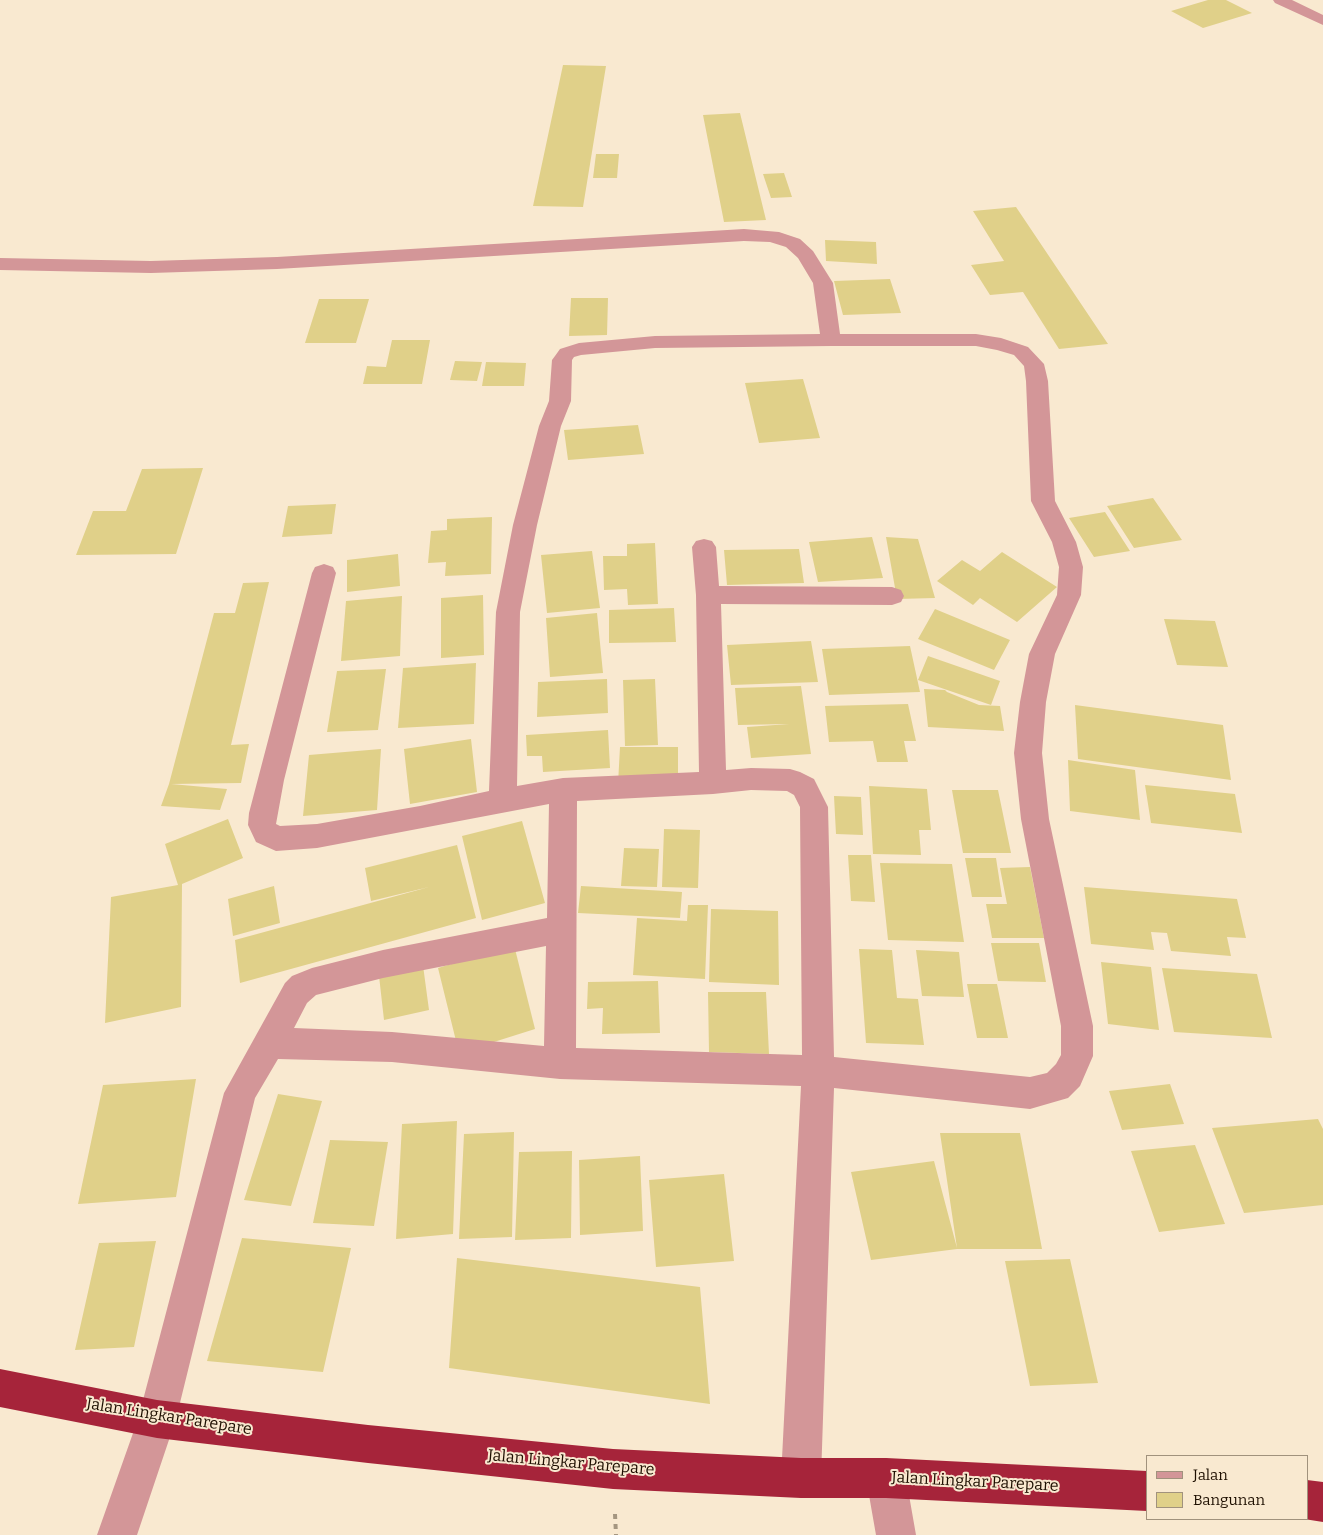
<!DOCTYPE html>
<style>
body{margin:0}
#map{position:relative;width:1323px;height:1535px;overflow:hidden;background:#f9e9d0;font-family:Bitter,serif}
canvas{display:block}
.legend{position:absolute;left:1146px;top:1455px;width:162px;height:65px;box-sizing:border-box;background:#f9e9d0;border:1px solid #a1927d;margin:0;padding:6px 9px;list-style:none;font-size:15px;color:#1e0f00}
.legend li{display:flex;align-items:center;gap:10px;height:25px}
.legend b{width:25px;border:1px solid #a1927d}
</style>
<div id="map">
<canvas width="1323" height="1535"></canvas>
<ul class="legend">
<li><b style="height:6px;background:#d39698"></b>Jalan</li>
<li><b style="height:14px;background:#e0d089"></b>Bangunan</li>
</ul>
</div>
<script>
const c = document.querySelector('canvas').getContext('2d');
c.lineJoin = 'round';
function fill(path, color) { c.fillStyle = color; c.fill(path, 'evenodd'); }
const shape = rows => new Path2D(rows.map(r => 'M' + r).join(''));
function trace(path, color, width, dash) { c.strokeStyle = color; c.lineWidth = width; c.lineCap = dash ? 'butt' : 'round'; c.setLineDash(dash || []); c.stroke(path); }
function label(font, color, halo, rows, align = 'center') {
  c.font = font + ' Bitter,serif'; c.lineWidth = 4; c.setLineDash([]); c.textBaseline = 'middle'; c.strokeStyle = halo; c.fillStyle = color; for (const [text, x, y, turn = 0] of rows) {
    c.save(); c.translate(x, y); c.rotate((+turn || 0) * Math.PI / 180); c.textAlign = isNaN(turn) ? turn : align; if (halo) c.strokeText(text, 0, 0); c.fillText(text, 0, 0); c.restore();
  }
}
fill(shape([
 [1208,0,1226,0,1252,13,1203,28,1171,11],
 [563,65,606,66,583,207,533,206],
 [740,113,766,220,724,222,703,115],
 [596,154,619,154,617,178,593,178],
 [784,173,792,197,771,198,763,174],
 [1016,207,1108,344,1059,349,1023,292,990,295,971,265,1004,261,973,211],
 [825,240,876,242,877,264,826,261],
 [890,279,901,313,843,315,834,281],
 [571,298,608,298,607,335,569,336],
 [319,299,369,299,356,343,305,343],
 [392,340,430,340,422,384,363,384,367,366,386,367],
 [455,361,482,362,477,381,450,380],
 [486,362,526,363,524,386,482,386],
 [803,379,820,438,759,443,745,383],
 [638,425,644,454,568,460,564,430],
 [203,468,176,554,76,555,93,511,126,511,142,469],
 [1153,498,1182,540,1134,548,1107,506],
 [336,504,332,534,282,537,288,506],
 [1105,512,1130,551,1094,557,1069,518],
 [492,517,491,574,445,576,446,562,428,563,431,531,447,530,447,519],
 [872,537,883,578,818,582,809,542],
 [886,537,918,539,935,598,897,599],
 [655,543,658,604,628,605,627,589,604,590,603,556,627,556,627,544],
 [799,549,804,583,727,585,724,550],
 [592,551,600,608,547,613,541,555],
 [1002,552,1057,587,1017,622,980,598,973,605,937,581,962,560,980,571],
 [398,554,400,586,347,592,347,560],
 [269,582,231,745,249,744,241,783,171,784,227,789,220,810,161,806,169,784,214,613,235,613,243,583],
 [483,595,484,655,441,658,441,598],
 [402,596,400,656,341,661,346,601],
 [674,608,676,642,609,643,609,610],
 [935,609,1010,640,994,670,918,639],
 [597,613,603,673,550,677,546,618],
 [1164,619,1215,621,1228,667,1177,665],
 [811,641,818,682,731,685,727,645],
 [910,646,920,692,829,695,822,649],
 [928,656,1000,681,991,705,918,680],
 [476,663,474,724,398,728,403,668],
 [386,669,378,730,327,732,337,671],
 [607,679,608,713,537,717,538,682],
 [655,679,658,745,625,746,623,680],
 [801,686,811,754,751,758,747,727,789,724,738,725,735,688],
 [924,689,945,690,947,692,979,705,1000,706,1004,731,928,727],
 [908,704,916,741,904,741,908,762,877,762,873,741,829,742,825,706],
 [1075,705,1223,725,1231,780,1078,759],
 [608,730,610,768,543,772,542,756,527,756,526,735],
 [471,739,477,792,410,804,404,749],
 [620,747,678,747,678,784,618,784],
 [381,749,377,810,303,816,309,755],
 [1068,760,1135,770,1140,820,1070,811],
 [1145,785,1235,794,1242,833,1151,823],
 [869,786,927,789,931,830,919,830,921,855,873,854],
 [952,790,998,790,1011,853,963,853],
 [834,796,861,797,863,835,836,834],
 [228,819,243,858,182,884,181,1007,105,1023,111,897,178,885,165,844],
 [522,821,545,903,482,920,462,836],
 [664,829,700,830,698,888,662,887],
 [457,845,476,918,240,983,235,940,429,887,371,901,365,868],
 [624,848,659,849,657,887,621,886],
 [848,855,871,855,875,902,851,901],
 [965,858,996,858,1002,897,972,897],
 [880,863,952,864,964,942,888,940],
 [1030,867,1044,938,992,938,986,904,1007,904,1000,868],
 [274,886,280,923,233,936,228,899],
 [581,886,682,892,680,918,578,913],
 [1084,887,1237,899,1246,938,1227,937,1231,956,1171,951,1167,933,1151,932,1154,950,1091,944],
 [688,905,708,905,705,979,633,975,637,918,687,921],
 [711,909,778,911,779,985,709,982],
 [991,943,1039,943,1046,982,998,981],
 [514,945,535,1029,459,1053,438,968],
 [859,949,892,950,897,998,918,999,924,1045,866,1043],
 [916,950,959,952,964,997,922,996],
 [422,958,429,1010,384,1020,378,967],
 [1101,962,1151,967,1159,1030,1108,1024],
 [1162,968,1257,974,1272,1038,1174,1032],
 [658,981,660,1033,602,1034,603,1008,587,1009,588,982],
 [967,984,997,984,1008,1038,977,1038],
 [708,992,766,992,769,1054,709,1052],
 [196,1079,176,1197,78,1204,103,1085],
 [1170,1084,1184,1124,1122,1130,1109,1091],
 [278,1094,322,1101,291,1206,244,1200],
 [1318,1119,1323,1129,1323,1205,1244,1213,1212,1128],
 [457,1121,453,1234,396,1239,402,1124],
 [514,1132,512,1237,459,1239,464,1134],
 [940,1133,1020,1133,1042,1249,957,1249,871,1260,851,1172,934,1161,957,1248],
 [330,1140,388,1142,374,1226,313,1223],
 [1195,1145,1225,1224,1159,1232,1131,1151],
 [572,1151,571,1238,515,1240,519,1152],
 [640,1156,643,1231,580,1235,579,1160],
 [724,1174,734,1261,656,1267,649,1180],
 [242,1238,351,1248,323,1372,207,1361],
 [156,1241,134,1347,75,1350,99,1243],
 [457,1258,700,1287,710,1404,449,1368],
 [1070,1259,1098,1383,1030,1386,1005,1261]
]), '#e0d089');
trace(shape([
 [615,1514,616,1535]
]), '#a59680', 4, [5, 5]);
fill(shape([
 [1273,0,1292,0,1323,15,1323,25,1275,3,1273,0],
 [744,229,779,232,800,239,813,251,833,283,840,334,976,334,1001,338,1028,347,1044,364,1048,381,1055,501,1076,542,1083,567,1081,595,1055,654,1046,702,1042,753,1049,819,1093,1026,1093,1056,1080,1086,1068,1098,1030,1109,834,1088,821,1478,815,1492,801,1498,787,1492,781,1478,801,1086,560,1079,392,1062,278,1059,255,1098,176,1419,137,1535,97,1535,138,1419,224,1093,285,983,292,976,312,968,383,950,547,918,549,804,317,848,276,851,256,842,248,825,249,813,312,573,315,567,324,564,333,567,336,573,284,780,276,824,280,826,317,824,420,806,489,791,496,612,513,525,539,426,549,401,552,360,555,356,560,349,579,343,655,336,820,334,813,283,798,258,786,247,770,242,744,241,277,269,151,273,0,270,0,258,151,261,277,257,744,229],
 [831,346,976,346,997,350,1014,355,1024,366,1026,381,1031,501,1052,542,1059,567,1057,595,1029,654,1020,702,1014,753,1021,819,1061,1026,1061,1055,1056,1064,1047,1073,1030,1077,834,1057,828,807,814,779,800,772,790,769,751,768,726,770,721,604,892,605,901,602,904,596,901,590,892,587,719,586,716,547,712,541,704,539,696,541,692,547,696,595,699,772,563,778,517,786,520,612,537,525,561,426,571,401,572,360,574,357,581,355,655,348,831,346],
 [751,790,787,791,794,795,800,807,802,1055,576,1048,577,801,713,794,751,790],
 [546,946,544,1046,392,1032,294,1028,307,1003,316,995,383,978,546,946],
 [886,1458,900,1464,906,1478,916,1535,876,1535,866,1478,872,1464,886,1458]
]), '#d39698');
fill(shape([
 [0,1369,157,1400,368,1425,613,1449,801,1458,886,1458,1147,1471,1147,1511,886,1498,801,1498,613,1489,368,1463,157,1438,0,1407,0,1369],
 [1307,1480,1323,1482,1323,1522,1304,1519,1307,1519,1307,1480]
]), '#a6243a');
label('16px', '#1e0f00', '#f9e9d0', [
 ["Jalan Lingkar Parepare",169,1417,9],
 ["Jalan Lingkar Parepare",571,1463,5],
 ["Jalan Lingkar Parepare",975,1482,3]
]);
</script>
